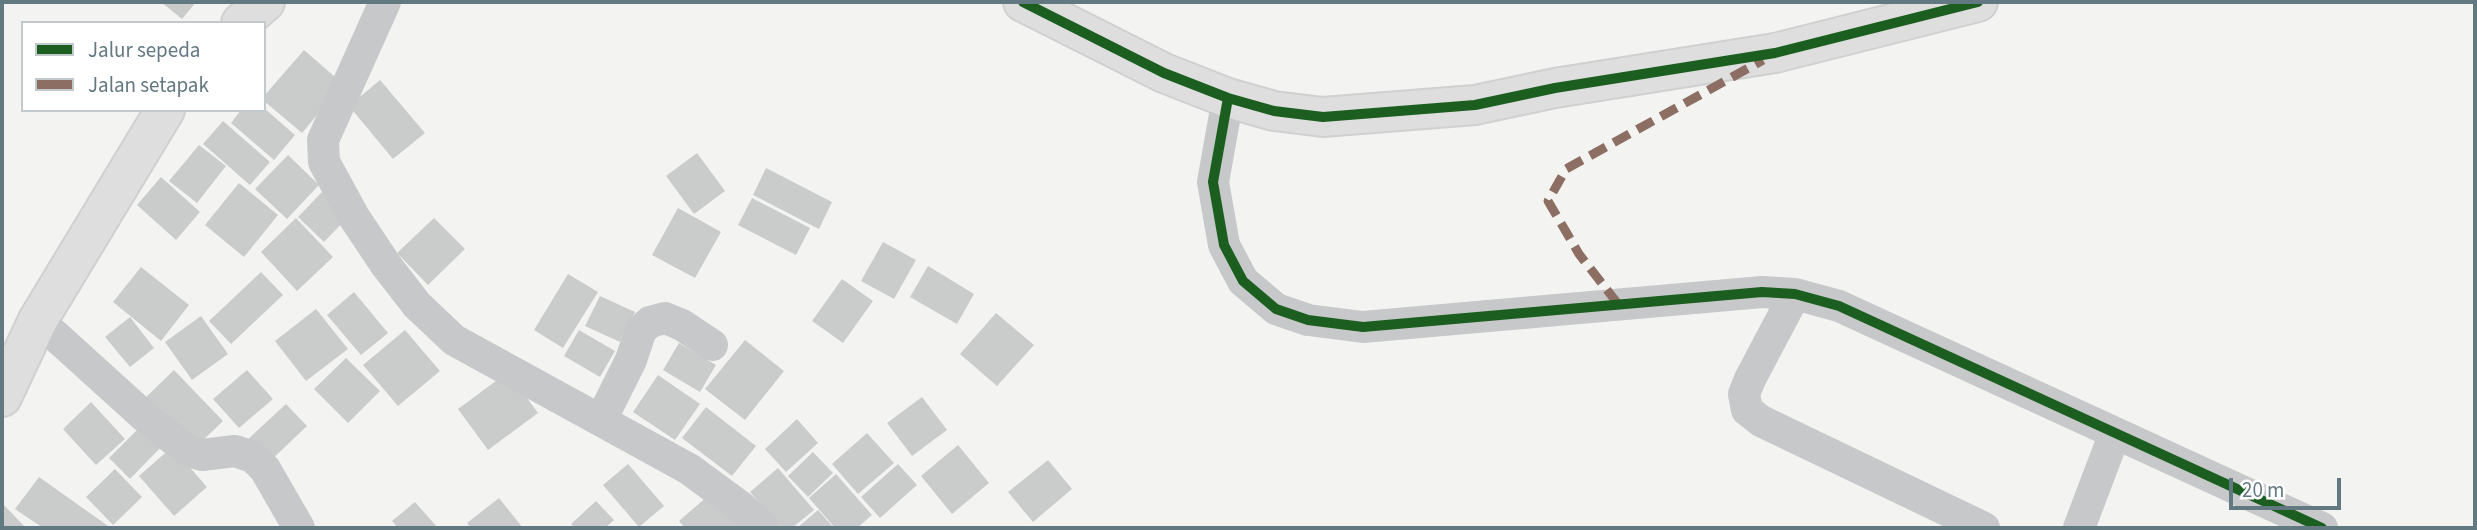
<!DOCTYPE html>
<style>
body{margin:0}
#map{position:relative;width:2477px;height:530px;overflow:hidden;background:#f3f3f1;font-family:"Source Sans 3",sans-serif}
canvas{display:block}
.frame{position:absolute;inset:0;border:4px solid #637981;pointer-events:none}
.legend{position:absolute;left:21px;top:21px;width:245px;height:91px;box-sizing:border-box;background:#fff;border:2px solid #c1c9cd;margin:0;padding:9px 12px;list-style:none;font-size:21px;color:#637981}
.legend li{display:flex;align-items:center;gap:14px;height:35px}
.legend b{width:35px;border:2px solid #c1c9cd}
.scale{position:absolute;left:2229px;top:478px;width:112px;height:32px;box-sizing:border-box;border:4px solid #637981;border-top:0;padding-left:9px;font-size:21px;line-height:24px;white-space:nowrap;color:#637981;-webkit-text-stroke:5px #fff;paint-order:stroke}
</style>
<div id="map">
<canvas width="2477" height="530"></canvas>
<div class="frame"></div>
<ul class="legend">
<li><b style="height:9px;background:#1b5e20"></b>Jalur sepeda</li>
<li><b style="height:9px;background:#8d6e63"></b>Jalan setapak</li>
</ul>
<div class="scale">20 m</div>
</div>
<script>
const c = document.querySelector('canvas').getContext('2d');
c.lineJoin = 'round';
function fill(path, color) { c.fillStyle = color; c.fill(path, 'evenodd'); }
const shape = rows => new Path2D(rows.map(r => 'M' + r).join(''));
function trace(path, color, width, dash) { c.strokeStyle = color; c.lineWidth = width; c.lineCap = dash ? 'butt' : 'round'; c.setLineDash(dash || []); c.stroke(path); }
fill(shape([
 [161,2,196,2,182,19],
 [304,50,343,84,302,133,264,101,264,96],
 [380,80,425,133,393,159,349,106],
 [264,108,295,135,274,160,231,123,241,110,264,110],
 [223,121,270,162,250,185,203,144],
 [199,145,226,166,197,203,169,181],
 [697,153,725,191,694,214,666,176],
 [288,155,319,185,287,219,255,189],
 [766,168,832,202,819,229,753,195],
 [161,177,200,212,176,240,137,205],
 [239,183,278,215,244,257,205,225],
 [322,192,348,217,324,242,298,217],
 [752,198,810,228,796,255,738,225],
 [678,208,721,232,695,278,652,255],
 [296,218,333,257,297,291,261,252],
 [434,218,465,249,428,285,397,253],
 [883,242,916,260,894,299,861,281],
 [928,266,974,294,957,324,910,297],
 [141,267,189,305,161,341,113,302],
 [261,272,283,295,231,344,209,321],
 [568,274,598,292,563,348,534,330],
 [842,279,873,301,843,343,812,321],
 [354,292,388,333,361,355,327,315],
 [600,296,635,312,620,342,585,326],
 [316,309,348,349,306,381,275,341],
 [996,313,1034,345,997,386,960,354],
 [201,316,228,354,192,380,165,342],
 [130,317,154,348,130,367,105,337],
 [405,330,440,371,398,406,363,365],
 [579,330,615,351,600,377,564,356],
 [745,340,784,371,745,420,705,389],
 [679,343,716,365,700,392,663,370],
 [346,358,380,391,348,423,314,389],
 [174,370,223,421,192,451,143,400],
 [247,370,273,399,239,428,213,399],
 [508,372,538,413,488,450,458,409],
 [658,375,700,404,675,440,633,412],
 [922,397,947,430,912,456,887,423],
 [91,402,125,439,96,465,63,429],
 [286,404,307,426,267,464,246,441],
 [706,407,756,446,732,476,682,438],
 [797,419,818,443,786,472,765,449],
 [144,423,165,443,130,479,109,458],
 [867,433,894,463,858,494,832,464],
 [958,445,989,483,952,514,921,476],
 [172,447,207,487,174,516,139,476],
 [813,452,833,473,808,497,788,476],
 [1048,460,1072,489,1033,522,1008,492],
 [628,464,664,506,639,527,603,485],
 [898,464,917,485,880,518,861,497],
 [778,468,814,510,792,528,781,528,750,492],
 [115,469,142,497,113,525,86,497],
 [836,474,872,515,857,528,835,528,809,498],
 [39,477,111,528,43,528,15,509],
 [710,494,741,528,685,528,679,521],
 [499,498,523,528,471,528,467,523],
 [596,501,614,520,605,528,575,528,571,524],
 [415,502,438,528,398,528,392,521],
 [2,503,26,528,2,528],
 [818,510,834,528,797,528]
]), '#cacccc');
const secondary = shape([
 [1023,2,1164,73,1228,98,1274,111,1323,117,1475,105,1555,88,1775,53,1978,2],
 [241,23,265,2],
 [2,397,38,320,165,110]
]);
trace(secondary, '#cfd1d1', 42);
trace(shape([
 [385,2,323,140,324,162,354,217,386,265,417,305,454,340,689,469,742,508,763,528],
 [1228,98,1213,182,1224,245,1243,281,1276,309,1308,320,1363,327,1762,292,1795,294,1839,306,2322,528],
 [1795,294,1750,379,1744,394,1747,410,1761,421,1984,528],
 [38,320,144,416,187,450,202,455,235,451,253,457,265,469,299,528],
 [601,420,631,360,641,330,650,322,665,318,682,325,712,345],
 [2079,528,2115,433]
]), '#c7c8c9', 32);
trace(secondary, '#dddedd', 38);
trace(shape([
 [1618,304,1579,254,1548,201,1566,169,1763,60]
]), '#8d6e63', 9, [18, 9]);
trace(shape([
 [1023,2,1164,73,1228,98,1274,111,1323,117,1475,105,1555,88,1775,53,1978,2],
 [1228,98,1213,182,1224,245,1243,281,1276,309,1308,320,1363,327,1762,292,1795,294,1839,306,2322,528]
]), '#1b5e20', 10);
</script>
